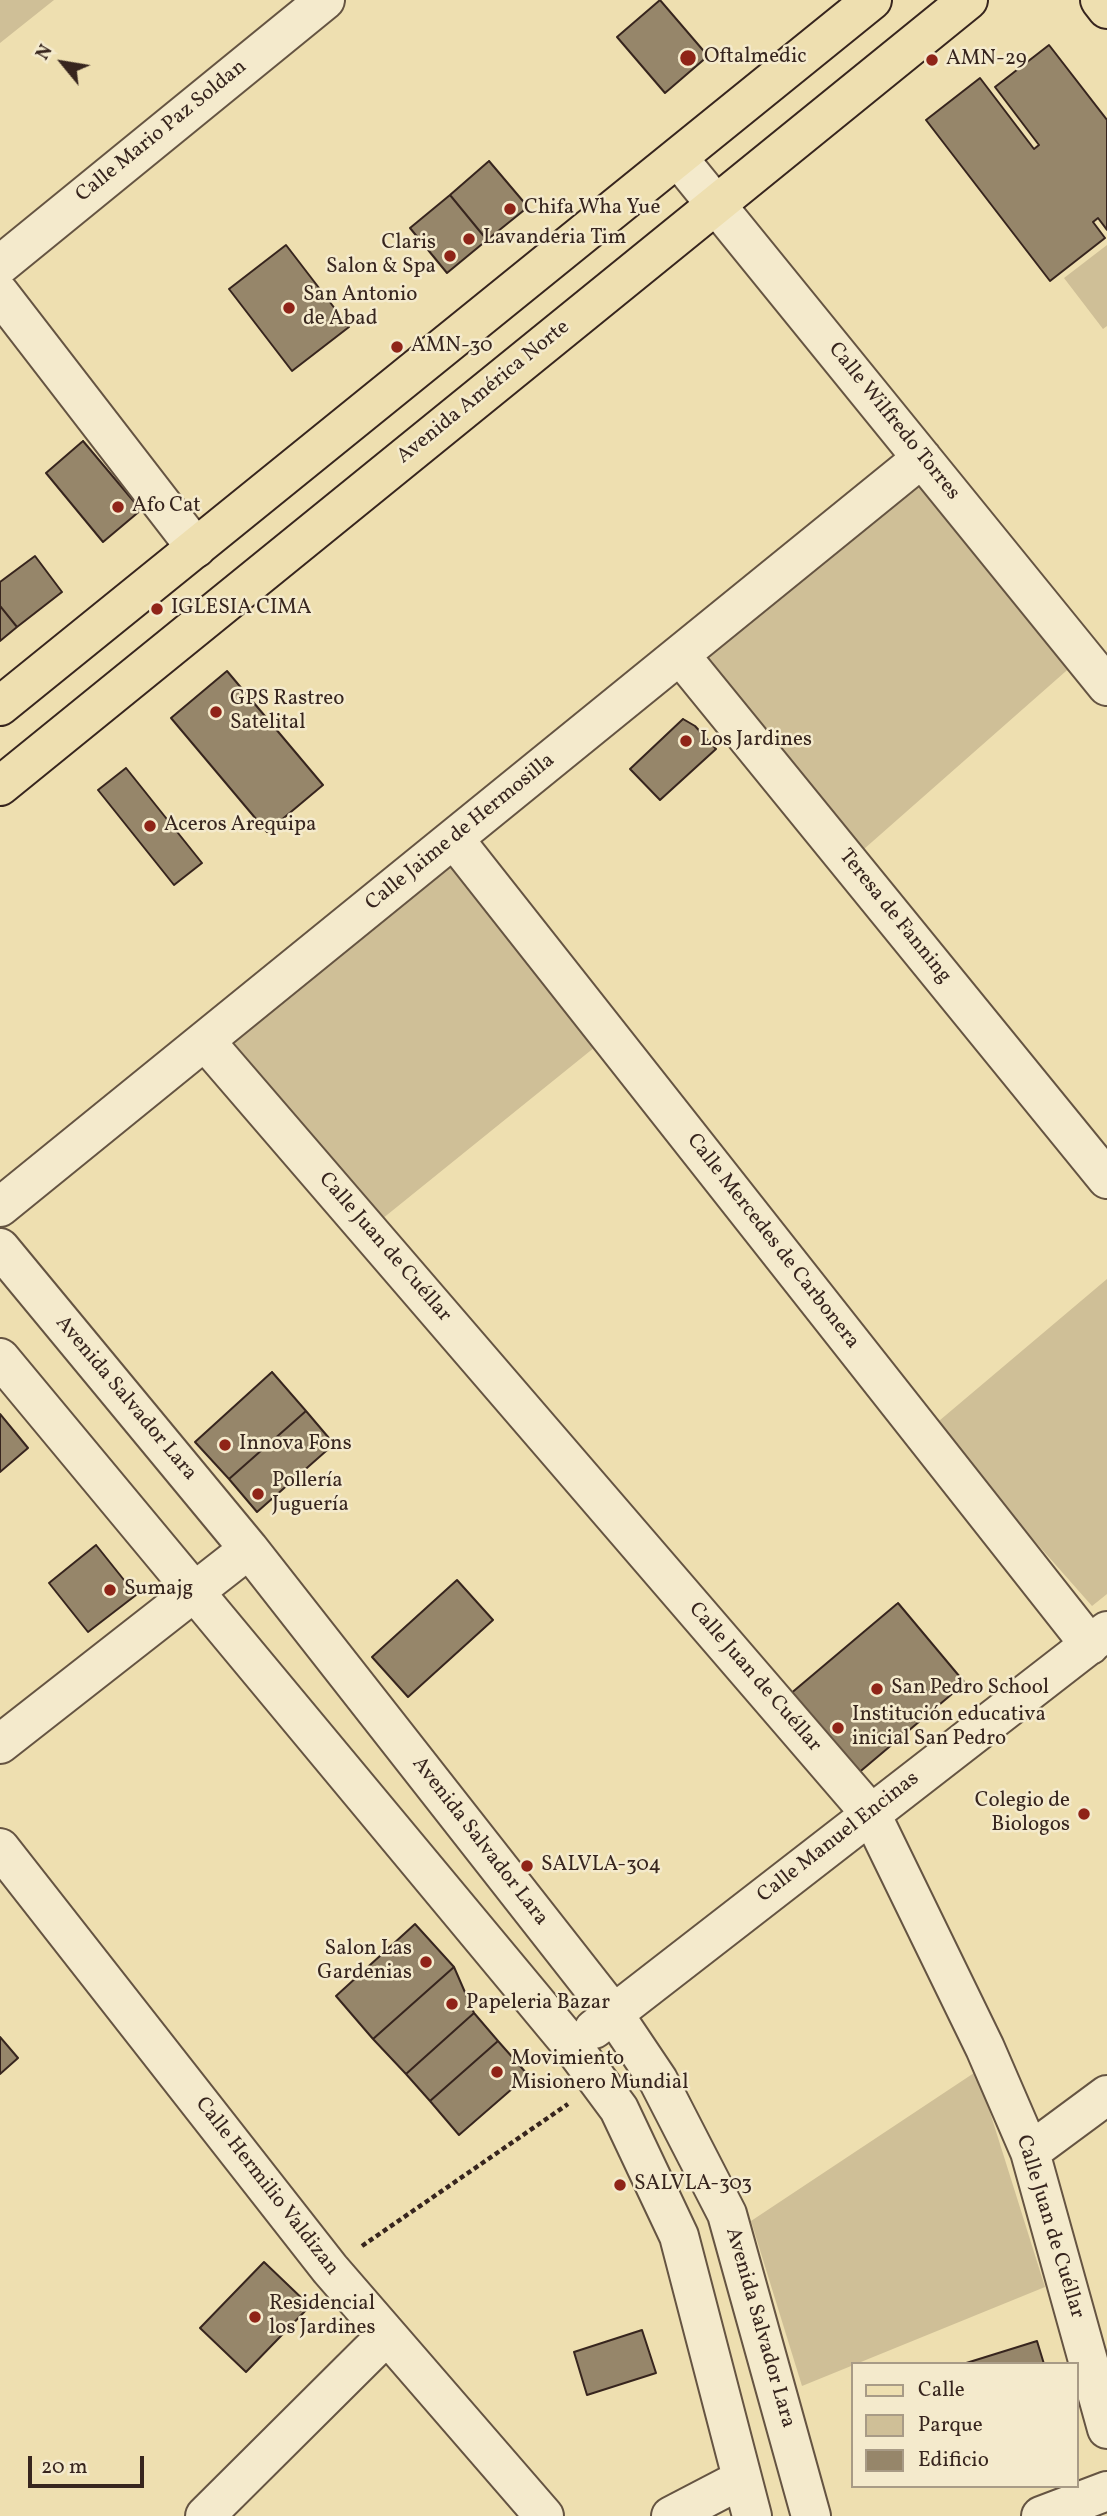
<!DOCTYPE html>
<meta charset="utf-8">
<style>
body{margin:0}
#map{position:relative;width:1107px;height:2516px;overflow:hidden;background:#eedfb0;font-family:Vollkorn,serif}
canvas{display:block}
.legend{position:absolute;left:851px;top:2362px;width:228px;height:126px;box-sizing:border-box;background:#f4eacc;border:2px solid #a89b86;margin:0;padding:9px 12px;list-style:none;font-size:21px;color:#37251e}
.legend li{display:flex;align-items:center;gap:14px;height:35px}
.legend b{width:35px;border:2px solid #a89b86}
.north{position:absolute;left:28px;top:28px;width:70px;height:70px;-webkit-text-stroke:5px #f4eacc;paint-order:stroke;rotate:300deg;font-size:19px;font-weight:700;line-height:28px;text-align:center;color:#37251e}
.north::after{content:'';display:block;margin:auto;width:24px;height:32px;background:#37251e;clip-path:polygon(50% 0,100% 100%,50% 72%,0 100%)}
.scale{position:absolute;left:28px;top:2456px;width:116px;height:32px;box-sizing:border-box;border:4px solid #37251e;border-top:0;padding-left:9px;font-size:21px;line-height:24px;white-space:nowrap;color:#37251e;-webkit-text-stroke:5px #f4eacc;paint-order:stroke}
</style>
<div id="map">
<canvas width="1107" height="2516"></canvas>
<ul class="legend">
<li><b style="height:9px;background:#eedfb0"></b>Calle</li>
<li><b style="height:19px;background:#cfbf97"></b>Parque</li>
<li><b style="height:19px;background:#96866a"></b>Edificio</li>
</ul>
<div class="north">N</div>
<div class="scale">20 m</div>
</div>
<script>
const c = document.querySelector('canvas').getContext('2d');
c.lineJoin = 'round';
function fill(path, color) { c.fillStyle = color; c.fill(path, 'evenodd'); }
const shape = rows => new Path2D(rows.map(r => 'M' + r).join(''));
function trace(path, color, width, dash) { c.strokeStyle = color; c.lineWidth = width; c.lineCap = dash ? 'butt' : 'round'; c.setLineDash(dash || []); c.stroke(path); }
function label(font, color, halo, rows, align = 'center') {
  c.font = font + ' Vollkorn,serif'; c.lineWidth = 5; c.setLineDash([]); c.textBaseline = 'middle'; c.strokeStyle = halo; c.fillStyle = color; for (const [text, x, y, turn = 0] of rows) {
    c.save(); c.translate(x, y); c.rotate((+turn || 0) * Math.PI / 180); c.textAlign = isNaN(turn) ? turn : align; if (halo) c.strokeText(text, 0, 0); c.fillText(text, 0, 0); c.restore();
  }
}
fill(shape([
 [0,0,54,0,0,43],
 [1107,245,1107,326,1103,329,1064,278],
 [938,469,1082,657,864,849,700,656],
 [453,863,595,1047,382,1219,232,1040],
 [1107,1279,1107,1594,1092,1606,933,1426],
 [977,2071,1045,2287,802,2386,751,2221]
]), '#cfbf97');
const building = shape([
 [660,0,708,56,665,93,617,37,660,0],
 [1049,45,1107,120,1107,230,1098,218,1093,222,1105,238,1050,281,926,120,980,78,1034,149,1039,145,995,87,1049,45],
 [489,161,528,207,487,240,450,195,489,161],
 [450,195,487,240,447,273,410,228,450,195],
 [286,245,349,327,292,371,229,289,286,245],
 [83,441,141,510,103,542,46,473,83,441],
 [35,556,62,592,17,627,0,606,0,582,35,556],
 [0,606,17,627,0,641,0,606],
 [227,671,323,785,267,832,171,718,227,671],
 [683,719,695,726,716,749,660,800,630,769,683,719],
 [126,768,202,863,174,885,98,790,126,768],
 [272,1372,306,1411,229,1479,195,1442,272,1372],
 [306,1411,334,1444,257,1512,229,1479,306,1411],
 [0,1414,28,1448,0,1472,0,1414],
 [96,1545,136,1595,88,1632,49,1583,96,1545],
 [457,1580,493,1620,408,1697,372,1657,457,1580],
 [898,1603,965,1683,856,1775,789,1695,898,1603],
 [415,1924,454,1967,373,2039,336,1996,415,1924],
 [454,1967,474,2013,406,2074,373,2039,454,1967],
 [474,2013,498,2041,430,2101,406,2074,474,2013],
 [0,2037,18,2058,0,2074,0,2037],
 [498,2041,528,2075,459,2135,430,2101,498,2041],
 [264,2262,310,2306,246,2372,200,2328,264,2262],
 [642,2330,656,2373,587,2395,574,2352,642,2330],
 [1037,2341,1044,2364,963,2364,1037,2341]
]);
fill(building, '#96866a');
trace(building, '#37251e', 2);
const minor = shape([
 [678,158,1107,686],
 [0,265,325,0],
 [0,294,196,548],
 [680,655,1107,1179],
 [454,839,1090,1645],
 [205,1041,871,1814,985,2048,1030,2152,1107,2429],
 [0,1207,922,458],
 [0,1248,249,1549,613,2013,658,2080,727,2214,811,2516],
 [0,1358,573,2047,619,2109,679,2236,752,2516],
 [0,1744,249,1549],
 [0,1848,330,2269,544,2516],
 [594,2029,1107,1631],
 [1030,2152,1107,2095],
 [205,2516,387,2335],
 [671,2516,742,2479],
 [1041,2516,1107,2491]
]);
const major = shape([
 [1100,0,1107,9],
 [0,706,872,0],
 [0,786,968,0]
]);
trace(minor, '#655442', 42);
trace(major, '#37251e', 42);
trace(shape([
 [362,2246,568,2104]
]), '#37251e', 4.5, [5, 3.5]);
trace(minor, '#f4eacc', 38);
trace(major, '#eedfb0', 38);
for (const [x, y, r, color] of [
 [688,58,9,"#8f2418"],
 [932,60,7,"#8f2418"],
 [510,209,7,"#8f2418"],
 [469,239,7,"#8f2418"],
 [450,256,7,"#8f2418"],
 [289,308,7,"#8f2418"],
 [397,347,7,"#8f2418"],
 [118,507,7,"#8f2418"],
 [157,609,7,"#8f2418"],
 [216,712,7,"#8f2418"],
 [686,741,7,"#8f2418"],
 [150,826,7,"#8f2418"],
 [225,1445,7,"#8f2418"],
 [258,1494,7,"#8f2418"],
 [110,1590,7,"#8f2418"],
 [877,1689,7,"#8f2418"],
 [838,1728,7,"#8f2418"],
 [1084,1814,7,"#8f2418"],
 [527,1866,7,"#8f2418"],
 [426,1962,7,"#8f2418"],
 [452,2004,7,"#8f2418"],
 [497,2072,7,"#8f2418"],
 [620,2185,7,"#8f2418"],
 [255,2317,7,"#8f2418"]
]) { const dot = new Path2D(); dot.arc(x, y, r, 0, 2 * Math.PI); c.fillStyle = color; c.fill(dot); trace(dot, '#f4eacc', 2.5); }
label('21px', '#37251e', '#f4eacc', [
 ["Oftalmedic",704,58],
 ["AMN-29",946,60],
 ["Chifa Wha Yue",524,209],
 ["Lavanderia Tim",483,239],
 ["Claris",436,244,"right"],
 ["Salon & Spa",436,268,"right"],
 ["San Antonio",303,296],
 ["de Abad",303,320],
 ["AMN-30",411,347],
 ["Afo Cat",132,507],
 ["IGLESIA CIMA",171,609],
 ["GPS Rastreo",230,700],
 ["Satelital",230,724],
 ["Los Jardines",700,741],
 ["Aceros Arequipa",164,826],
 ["Innova Fons",239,1445],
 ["Pollería",272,1482],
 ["Juguería",272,1506],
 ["Sumajg",124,1590],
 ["San Pedro School",891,1689],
 ["Institución educativa",852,1716],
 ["inicial San Pedro",852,1740],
 ["Colegio de",1070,1802,"right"],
 ["Biologos",1070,1826,"right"],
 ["SALVLA-304",541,1866],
 ["Salon Las",412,1950,"right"],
 ["Gardenias",412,1974,"right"],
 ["Papeleria Bazar",466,2004],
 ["Movimiento",511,2060],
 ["Misionero Mundial",511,2084],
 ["SALVLA-303",634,2185],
 ["Residencial",269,2305],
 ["los Jardines",269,2329]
], 'left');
label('21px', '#37251e', '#f4eacc', [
 ["Calle Mario Paz Soldan",162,132,-39],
 ["Avenida América Norte",484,393,-39],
 ["Calle Wilfredo Torres",893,422,51],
 ["Calle Jaime de Hermosilla",461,833,-39],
 ["Teresa de Fanning",894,917,51],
 ["Calle Mercedes de Carbonera",772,1242,52],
 ["Calle Juan de Cuéllar",384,1248,49],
 ["Avenida Salvador Lara",125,1399,50],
 ["Calle Juan de Cuéllar",754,1678,49],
 ["Calle Manuel Encinas",839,1838,-38],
 ["Avenida Salvador Lara",479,1842,52],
 ["Calle Hermilio Valdizan",266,2187,52],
 ["Calle Juan de Cuéllar",1049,2227,73],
 ["Avenida Salvador Lara",759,2328,74]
]);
</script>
